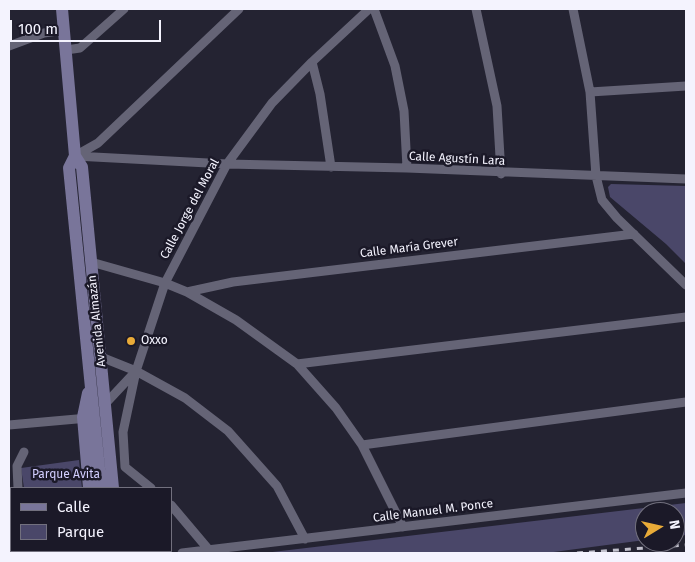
<!DOCTYPE html>
<meta charset="utf-8">
<style>
body{margin:0}
#map{position:relative;width:695px;height:562px;overflow:hidden;background:#242332;font-family:"Fira Sans",sans-serif}
canvas{display:block}
.frame{position:absolute;inset:0;border:10px solid #f4f3fe;pointer-events:none}
.legend{position:absolute;left:10px;top:487px;width:162px;height:65px;box-sizing:border-box;background:#1b1928;border:1px solid #72707e;margin:0;padding:6px 9px;list-style:none;font-size:15px;color:#f4f3fe}
.legend li{display:flex;align-items:center;gap:10px;height:25px}
.legend b{width:25px;border:1px solid #72707e}
.north{position:absolute;left:635px;top:502px;width:50px;height:50px;box-sizing:border-box;background:#1b1928;border:1px solid #72707e;border-radius:50%;rotate:81deg;font-size:14px;font-weight:700;line-height:20px;text-align:center;color:#f4f3fe}
.north::after{content:'';display:block;margin:auto;width:18px;height:22px;background:#e9ab38;clip-path:polygon(50% 0,100% 100%,50% 72%,0 100%)}
.scale{position:absolute;left:10px;top:20px;width:151px;height:22px;box-sizing:border-box;border:2px solid #f4f3fe;border-top:0;padding-left:6px;font-size:15px;line-height:18px;white-space:nowrap;color:#f4f3fe;-webkit-text-stroke:4px #1b1928;paint-order:stroke}
</style>
<div id="map">
<canvas width="695" height="562"></canvas>
<div class="frame"></div>
<ul class="legend">
<li><b style="height:6px;background:#79759a"></b>Calle</li>
<li><b style="height:14px;background:#4a4769"></b>Parque</li>
</ul>
<div class="north">N</div>
<div class="scale">100 m</div>
</div>
<script>
const c = document.querySelector('canvas').getContext('2d');
c.lineJoin = 'round';
function fill(path, color) { c.fillStyle = color; c.fill(path, 'evenodd'); }
const shape = rows => new Path2D(rows.map(r => 'M' + r).join(''));
function trace(path, color, width, dash) { c.strokeStyle = color; c.lineWidth = width; c.lineCap = dash ? 'butt' : 'round'; c.setLineDash(dash || []); c.stroke(path); }
function label(font, color, halo, rows, align = 'center') {
  c.font = font + ' "Fira Sans",sans-serif'; c.lineWidth = 5; c.setLineDash([]); c.textBaseline = 'middle'; c.strokeStyle = halo; c.fillStyle = color; for (const [text, x, y, turn = 0] of rows) {
    c.save(); c.translate(x, y); c.rotate((+turn || 0) * Math.PI / 180); c.textAlign = isNaN(turn) ? turn : align; if (halo) c.strokeText(text, 0, 0); c.fillText(text, 0, 0); c.restore();
  }
}
fill(shape([
 [611,184,686,186,686,264,666,244,610,197,608,187],
 [79,460,82,488,24,488,21,468],
 [686,503,686,535,675,536,675,512,645,512,645,540,546,553,264,553]
]), '#4a4769');
trace(shape([
 [374,9,395,66,404,111,407,168],
 [476,9,497,106,501,174],
 [573,9,590,92,596,176,602,200,617,218,686,285],
 [9,46,44,33,64,30],
 [66,50,80,48,124,9],
 [312,62,320,94,331,167],
 [590,92,686,86],
 [75,156,227,164,407,168,686,179],
 [75,156,98,143,239,9],
 [91,262,165,283,187,292,236,320,297,364,336,408,362,445,403,527],
 [187,292,233,282,634,234],
 [101,357,136,371,185,398,228,431,277,486,305,539],
 [297,364,686,317],
 [106,403,135,372],
 [9,425,88,418],
 [362,445,686,402],
 [18,488,17,466,24,452],
 [151,488,125,467,123,432,136,371,165,283,227,164,272,103,312,62,369,9],
 [171,505,209,550],
 [27,551,28,553],
 [182,553,686,493]
]), '#656476', 9);
trace(shape([
 [62,9,75,156,82,167,113,488],
 [75,156,69,168,101,488],
 [88,393,83,417,89,488],
 [94,551,95,553],
 [106,551,106,553],
 [119,551,119,553]
]), '#79759a', 12);
trace(shape([
 [577,553,686,545]
]), '#c1c0cc', 3, [6, 6]);
for (const [x, y, r, color] of [
 [131,341,5,"#e9ab38"]
]) { const dot = new Path2D(); dot.arc(x, y, r, 0, 2 * Math.PI); c.fillStyle = color; c.fill(dot); trace(dot, '#1b1928', 2); }
label('12px', '#f4f3fe', '#1b1928', [
 ["Calle Agustín Lara",457,159,3],
 ["Calle Jorge del Moral",190,209,-62],
 ["Calle María Grever",409,248,-7],
 ["Avenida Almazán",97,321,-96],
 ["Calle Manuel M. Ponce",433,511,-7]
]);
label('12px', '#f4f3fe', '#1b1928', [
 ["Oxxo",141,341]
], 'left');
label('12px', '#d2cefe', '#1b1928', [
 ["Parque Avita",66,475]
]);
</script>
